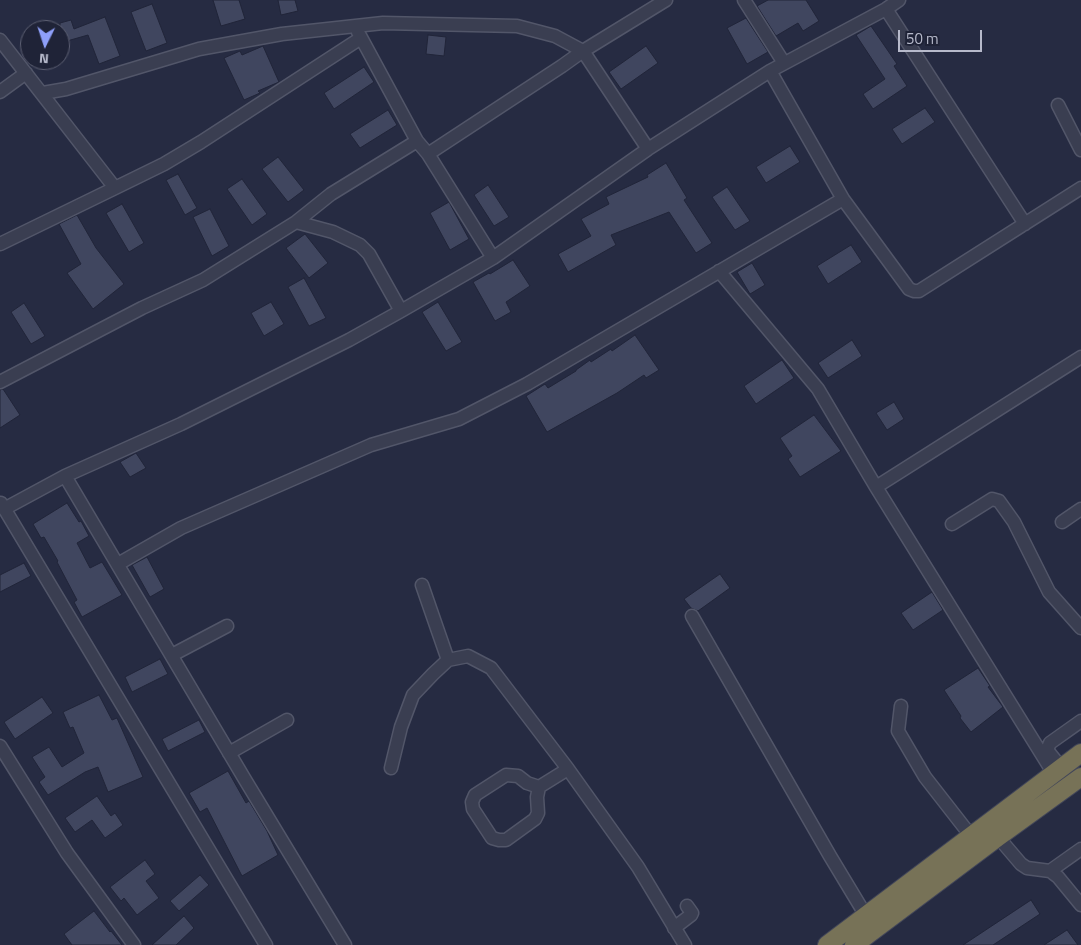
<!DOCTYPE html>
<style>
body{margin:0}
#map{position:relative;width:1081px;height:945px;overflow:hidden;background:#262b42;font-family:"Titillium Web",sans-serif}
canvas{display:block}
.north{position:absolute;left:20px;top:20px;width:50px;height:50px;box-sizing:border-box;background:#1f2337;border:1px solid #5c5f72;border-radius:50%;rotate:184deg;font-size:14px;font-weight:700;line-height:20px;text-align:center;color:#b7bacb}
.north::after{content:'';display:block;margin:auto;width:18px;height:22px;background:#8e9ff9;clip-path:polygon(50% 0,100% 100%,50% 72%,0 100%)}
.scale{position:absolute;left:898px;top:30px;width:84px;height:22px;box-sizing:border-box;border:2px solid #b7bacb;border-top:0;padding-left:6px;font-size:15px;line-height:18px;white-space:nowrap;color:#b7bacb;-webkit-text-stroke:4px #1f2337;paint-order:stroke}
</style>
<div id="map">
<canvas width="1081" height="945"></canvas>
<div class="north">N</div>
<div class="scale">50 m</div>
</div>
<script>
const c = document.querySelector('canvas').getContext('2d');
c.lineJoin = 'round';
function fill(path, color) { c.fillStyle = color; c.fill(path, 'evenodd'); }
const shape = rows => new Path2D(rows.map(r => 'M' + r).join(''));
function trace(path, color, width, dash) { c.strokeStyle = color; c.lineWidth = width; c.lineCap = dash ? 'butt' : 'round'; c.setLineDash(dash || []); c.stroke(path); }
const building = shape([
 [213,0,239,0,245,19,221,26,213,0],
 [278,0,295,0,298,11,281,15,278,0],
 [768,0,806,0,819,21,803,31,798,23,776,36,757,6,768,0],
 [152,4,167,43,146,51,131,12,152,4],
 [105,17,120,56,99,64,88,35,60,43,60,23,71,20,74,29,105,17],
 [746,18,768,52,747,64,727,28,746,18],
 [871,26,897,64,894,66,907,86,873,109,863,94,885,79,856,35,871,26],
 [428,35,446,37,444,56,426,54,428,35],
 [263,46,279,82,258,91,260,93,244,100,224,58,240,51,242,55,263,46],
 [646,46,658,63,621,89,609,72,646,46],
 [364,67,374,82,334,109,324,93,364,67],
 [925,108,935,122,902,144,892,129,925,108],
 [388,110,397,125,360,148,350,134,388,110],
 [790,146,800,162,766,183,756,167,790,146],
 [278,157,304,190,288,202,262,169,278,157],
 [666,163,687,198,684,200,712,243,696,253,669,212,611,235,616,245,568,272,558,254,591,236,581,219,609,204,606,197,648,177,647,175,666,163],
 [178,174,197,208,185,215,166,180,178,174],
 [242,179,267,214,252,225,227,189,242,179],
 [488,185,509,217,494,226,474,195,488,185],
 [727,187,750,221,735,230,712,197,727,187],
 [449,202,469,239,450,250,430,213,449,202],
 [122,204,144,243,129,252,106,213,122,204],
 [210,209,229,246,212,256,193,217,210,209],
 [77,215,96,248,124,284,93,309,67,273,81,264,59,224,77,215],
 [305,234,328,263,309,278,286,248,305,234],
 [851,245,862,262,828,284,817,266,851,245],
 [513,260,530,286,506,302,511,312,495,321,473,282,489,273,490,274,513,260],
 [752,263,765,285,750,294,737,272,752,263],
 [304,278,326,318,309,326,288,287,304,278],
 [271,302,284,324,264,336,251,313,271,302],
 [438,302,462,342,446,351,422,312,438,302],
 [24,303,45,336,31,344,11,312,24,303],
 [635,335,659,370,646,378,644,375,617,393,547,432,526,396,545,384,548,388,576,371,576,370,590,360,591,362,611,349,612,351,635,335],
 [852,340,862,356,828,378,818,363,852,340],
 [782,360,794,378,756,404,744,386,782,360],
 [3,389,20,415,0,428,0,390,3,389],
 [894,402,904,419,887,430,876,413,894,402],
 [814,415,841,451,800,477,788,459,792,456,780,438,814,415],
 [136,453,146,468,130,477,120,462,136,453],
 [67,503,79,522,81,521,89,536,77,543,90,568,102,562,122,595,82,617,74,602,77,600,57,562,58,561,44,537,41,538,33,524,67,503],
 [147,557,164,589,150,597,132,565,147,557],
 [24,563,31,576,0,592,0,575,24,563],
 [720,574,730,588,698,611,691,608,684,599,720,574],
 [932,592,943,610,913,630,901,613,932,592],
 [160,659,168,674,132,692,125,677,160,659],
 [978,668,990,686,988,687,1003,707,971,732,960,718,961,716,944,690,978,668],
 [99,695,112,720,117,718,143,777,108,792,98,767,85,772,48,795,39,782,45,777,32,757,49,747,62,767,84,753,73,727,70,728,63,712,99,695],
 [42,697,53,713,15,739,4,722,42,697],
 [199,720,205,732,168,751,162,739,199,720],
 [228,771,246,803,249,801,267,831,278,855,242,876,207,808,200,812,189,793,228,771],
 [97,796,111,816,115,813,123,825,105,838,92,820,75,832,65,818,97,796],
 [145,860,155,874,146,881,159,898,137,915,124,898,121,901,110,887,145,860],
 [200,875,209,885,179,911,170,901,200,875],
 [1031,900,1040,914,993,945,963,945,1031,900],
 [94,911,110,932,111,931,122,945,72,945,64,934,94,911],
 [184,916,194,928,176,945,152,945,184,916],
 [1067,930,1078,945,1044,945,1067,930]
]);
fill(building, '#40465f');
trace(building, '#212539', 1);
const minor = shape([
 [744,0,784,63],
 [886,9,1025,224],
 [358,32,417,141,428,154,493,258],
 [0,40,115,188,0,244],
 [770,71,843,199,909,289,914,291,919,291,1081,188],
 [0,92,26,73],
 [43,93,66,89,199,49,282,34,383,23,517,26,555,36,583,51,648,149],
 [1058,105,1081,150],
 [428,154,562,66,583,51,666,0],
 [115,188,164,164,201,142,361,38],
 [296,222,333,232,360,245,369,254,401,311],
 [719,271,818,389,876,487,1054,774],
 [0,382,142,308,203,280,296,222,331,194,417,141],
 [65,476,181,424,349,340,401,311,493,258,648,149,770,71,886,9,899,0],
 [876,487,1081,357],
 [1,503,266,945],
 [4,509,65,476,244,778,345,945],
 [1062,522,1081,509],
 [952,524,992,499,999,501,1014,522,1049,592,1081,628],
 [118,564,181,528,371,445,459,419,527,384,843,199],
 [422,585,448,660],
 [692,616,830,856,865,914],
 [172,655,227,626],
 [901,706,898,731,925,777,971,836],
 [0,746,67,853,134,945],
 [229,753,287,720],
 [1055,760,1047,750,1050,743,1081,721],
 [391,768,401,727,413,695,433,674,448,660,468,656,491,668,568,769,638,867,685,945],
 [539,787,527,783,518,776,506,775,475,795,472,802,473,809,492,838,499,840,506,840,535,819,538,813,537,797,539,787,568,769],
 [998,837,1021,864,1027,868,1050,871,1058,877,1081,905],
 [1050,871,1081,849],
 [674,928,691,915,692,913,687,906]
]);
const highway = shape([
 [827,945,1081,753],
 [854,945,998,837,1081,777]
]);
trace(minor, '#525669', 15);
trace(highway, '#424659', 20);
trace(minor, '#3a3e51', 12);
trace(highway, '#777257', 18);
</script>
